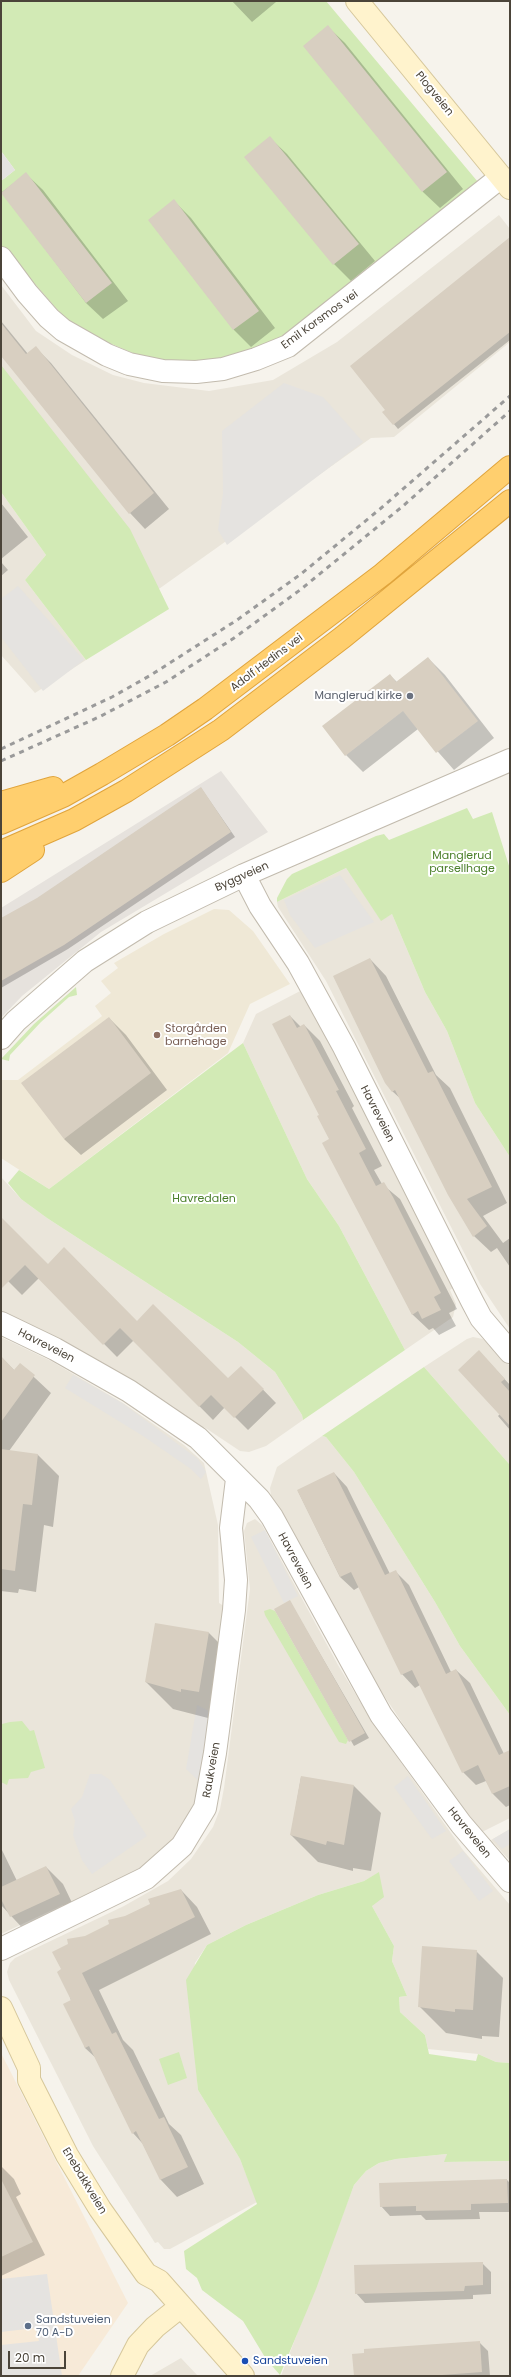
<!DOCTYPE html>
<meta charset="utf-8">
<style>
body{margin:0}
#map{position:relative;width:511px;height:2377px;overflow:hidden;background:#f6f3ec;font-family:Poppins,sans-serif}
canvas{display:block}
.frame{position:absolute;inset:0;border:2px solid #4b4439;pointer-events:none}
.scale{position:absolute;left:8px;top:2351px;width:58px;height:18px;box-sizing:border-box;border:2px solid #4b4439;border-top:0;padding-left:5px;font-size:12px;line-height:14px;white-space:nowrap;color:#4b4439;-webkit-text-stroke:3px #fff;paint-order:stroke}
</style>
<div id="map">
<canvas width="511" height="2377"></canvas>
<div class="frame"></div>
<div class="scale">20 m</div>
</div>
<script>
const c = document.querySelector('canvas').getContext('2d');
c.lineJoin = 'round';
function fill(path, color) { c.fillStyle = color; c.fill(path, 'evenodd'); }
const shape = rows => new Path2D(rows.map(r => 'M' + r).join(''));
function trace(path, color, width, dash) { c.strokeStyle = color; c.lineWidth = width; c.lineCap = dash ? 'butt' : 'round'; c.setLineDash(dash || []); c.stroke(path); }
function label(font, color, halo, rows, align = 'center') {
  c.font = font + ' Poppins,sans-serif'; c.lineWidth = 4; c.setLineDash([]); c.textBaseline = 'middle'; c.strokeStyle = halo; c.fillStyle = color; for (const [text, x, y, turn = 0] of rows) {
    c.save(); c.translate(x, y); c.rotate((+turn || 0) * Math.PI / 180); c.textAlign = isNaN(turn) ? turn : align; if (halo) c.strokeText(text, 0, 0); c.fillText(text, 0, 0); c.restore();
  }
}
fill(shape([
 [499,215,510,229,510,342,394,437,371,438,156,591,1,374,1,285,36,331,72,355,113,375,144,383,209,391,273,380,337,342],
 [1,492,46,555,25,580,86,660,35,693,1,655],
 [346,868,381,920,392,914,425,992,447,1031,475,1103,510,1157,510,1329,480,1284,326,981,278,907,277,902],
 [304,989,455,1286,450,1290,456,1304,453,1317,405,1350,339,1226,307,1179,243,1043,256,1014],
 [1,1177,21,1199,47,1218,238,1342,275,1372,302,1415,303,1420,266,1446,249,1452,240,1451,204,1427,202,1430,174,1407,131,1380,81,1351,1,1311],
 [1,1337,51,1361,123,1403,184,1445,204,1463,218,1525,219,1603,227,1608,197,1801,184,1829,152,1863,66,1907,63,1905,1,1934],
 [473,1337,483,1339,510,1366,510,1465,424,1367,467,1339],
 [322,1436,326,1437,354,1472,435,1602,460,1646,510,1715,510,1818,480,1833,434,1771,379,1688,310,1569,271,1496,270,1488,277,1467],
 [255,1519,262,1525,338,1665,373,1723,463,1850,510,1905,510,2063,496,2062,478,2054,428,2049,425,2035,400,2012,399,1997,407,1996,392,1961,394,1946,372,1906,379,1873,364,1881,318,1895,246,1925,207,1945,195,1963,191,2011,198,2090,240,2159,257,2202,170,2249,164,2249,158,2242,155,2243,93,2146,9,1980,7,1972,10,1963,15,1958,124,1906,168,1881,191,1859,213,1827,220,1809,224,1788,250,1589,244,1531,247,1523],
 [510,1829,510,1861,491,1840],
 [447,2154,445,2162,510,2161,510,2376,281,2376,354,2185,366,2171,379,2163,396,2159],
 [181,2358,198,2376,150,2376]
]), '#eae5da');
fill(shape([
 [1,2053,128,2303,78,2376,1,2376]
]), '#f7ead8');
fill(shape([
 [221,771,268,832,101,932,22,996,1,1018,1,908]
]), '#e6e2dd');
fill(shape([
 [214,909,229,910,253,931,290,984,250,1004,228,1053,49,1189,1,1158,1,1080,18,1080,102,1016,95,1006,111,993,101,981,118,968,114,963,164,934]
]), '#efe8d6');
fill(shape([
 [1,1,326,1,478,182,270,349,214,362,180,364,142,357,100,339,69,323,1,245,1,181,15,170,1,151],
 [1,365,130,529,169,609,86,660,25,580,46,555,1,492],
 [467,808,473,819,492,812,510,869,510,1157,475,1103,447,1031,425,992,392,914,381,921,346,868,277,902,277,898,287,879,292,874,376,836,384,834,389,840],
 [76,987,77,995,69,997,41,1022,10,1055,9,1061,1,1059,34,1024],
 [243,1043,307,1179,339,1226,405,1350,303,1420,302,1415,275,1372,238,1342,47,1218,21,1199,8,1183,19,1170,49,1189],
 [424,1367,510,1465,510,1715,460,1646,435,1602,354,1472,326,1437,322,1436],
 [270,1609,275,1611,348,1740,346,1744,339,1742,265,1615,264,1611],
 [22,1721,30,1731,34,1730,45,1768,31,1772,28,1778,9,1779,7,1785,1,1782,1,1727,2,1724,10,1722],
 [379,1872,384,1897,372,1906,394,1946,392,1961,407,1996,399,1997,400,2012,425,2035,429,2054,476,2061,478,2054,496,2062,510,2063,510,2161,444,2162,447,2154,396,2159,379,2163,366,2171,354,2185,316,2289,280,2375,266,2359,243,2321,202,2290,197,2278,186,2269,184,2251,257,2204,240,2159,198,2090,186,1980,207,1945,246,1925,318,1895,364,1881],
 [179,2052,187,2078,168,2085,159,2059]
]), '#d2eab5');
fill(shape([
 [1,151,15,170,1,181],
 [284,383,323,397,363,442,227,545,218,530,223,493,222,431],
 [18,586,84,660,43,691,1,637,1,599],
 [340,875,374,922,315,948,290,915,284,900],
 [73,1375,122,1403,198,1459,206,1472,201,1479,191,1469,143,1436,65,1388],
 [265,1530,298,1596,284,1603,251,1537],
 [197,1705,211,1712,201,1783,186,1769],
 [90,1774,101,1774,110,1780,147,1836,92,1874,82,1860,73,1835,75,1821,71,1809,82,1797],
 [408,1776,446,1831,432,1839,394,1787],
 [510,1829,510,1844,502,1849,493,1839],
 [463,1851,493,1891,479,1901,449,1861],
 [47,2274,62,2376,1,2376,1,2345,39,2341,35,2328,1,2332,1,2279]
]), '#e5e3e0');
fill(shape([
 [232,1,275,1,276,2,252,22],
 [328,27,345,43,463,189,440,208,423,192,304,46],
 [270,138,287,154,375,261,351,281,334,264],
 [26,174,43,190,128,301,103,319,86,303,2,192],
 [174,201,191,218,275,328,251,347,234,330,149,220],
 [510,239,510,340,398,429,384,412],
 [1,321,28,354,36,348,51,363,169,509,145,529,130,513,1,353],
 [1,503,28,537,1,559],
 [1,562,8,570,1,576],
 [428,658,445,675,494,738,454,770,418,729,363,772,346,755,390,675,397,682],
 [201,788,235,837,68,949,1,988,1,919,37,899],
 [370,959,386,976,436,1075,450,1088,507,1203,483,1216,503,1243,510,1238,510,1267,497,1248,491,1252,474,1236,402,1100,392,1091],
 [290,1016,301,1027,304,1025,320,1041,354,1106,352,1108,382,1166,374,1170,382,1184,400,1199,457,1309,449,1313,456,1326,439,1335,433,1328,429,1330,412,1314,330,1140],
 [109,1018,126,1035,167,1090,81,1155,64,1139],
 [1,1219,48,1265,228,1380,241,1367,276,1403,248,1430,225,1407,213,1420,134,1340,117,1357,39,1278,22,1295,1,1274],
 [1,1357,15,1371,20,1364,51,1393,9,1451,38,1455,59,1476,53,1527,44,1525,36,1592,19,1589,18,1593,1,1591],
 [488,1361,510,1385,510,1430,498,1416,500,1414],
 [334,1473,347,1487,390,1574,395,1571,409,1585,451,1672,456,1670,470,1683,504,1754,510,1751,510,1805,506,1807,493,1794,486,1781,476,1785,463,1772,420,1685,415,1688,402,1674,359,1587,354,1590,340,1577,298,1491],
 [290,1602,369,1738,354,1746,276,1610],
 [156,1624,209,1633,236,1660,226,1718,208,1715,208,1718,173,1709,146,1682],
 [301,1777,354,1786,381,1813,371,1871,353,1868,353,1871,318,1862,291,1835],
 [1,1848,17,1881,46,1867,63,1884,76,1911,28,1934,1,1905],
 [181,1890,197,1907,211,1934,99,1990,123,2040,133,2050,169,2124,181,2135,204,2184,177,2197,161,2180,143,2144,133,2133,96,2058,85,2048,62,1970,86,1937],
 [476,1951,503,1978,499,2037,482,2036,482,2039,446,2033,419,2006],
 [1,2166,14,2179,21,2194,16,2197,45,2255,1,2276],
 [507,2180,510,2183,510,2212,479,2212,480,2219,426,2220,421,2215,390,2216,381,2206],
 [482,2263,491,2272,491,2294,473,2295,473,2299,365,2303,356,2293],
 [479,2342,488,2351,490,2376,355,2376]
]), '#0003');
fill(shape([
 [328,25,447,172,422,192,303,46],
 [270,136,359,244,333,265,244,157],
 [26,172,112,283,86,303,1,193],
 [174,199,259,311,233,330,148,220],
 [510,237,510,332,393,425,382,412,385,410,350,366],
 [1,323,26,354,36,346,154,493,129,514,1,356],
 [428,657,478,721,436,753,403,711,345,756,322,726,390,674,396,682],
 [201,787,231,832,64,945,1,981,1,918,37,898],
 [370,958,428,1073,433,1071,492,1187,467,1199,487,1226,473,1237,448,1195,395,1090,392,1092,385,1083,333,976],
 [290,1015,297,1028,304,1024,339,1090,336,1091,366,1149,359,1153,376,1186,384,1182,393,1197,441,1293,434,1297,441,1310,422,1319,418,1311,412,1315,322,1143,329,1139,317,1116,319,1115,272,1024],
 [109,1017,151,1073,64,1139,21,1083],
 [1,1217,48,1264,64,1247,137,1321,153,1304,228,1378,241,1366,264,1389,234,1418,211,1395,199,1407,120,1328,103,1345,25,1265,1,1289],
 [479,1350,505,1379,501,1382,510,1392,510,1426,458,1370],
 [1,1356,14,1370,20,1363,35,1375,1,1422],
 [1,1449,38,1454,32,1505,23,1504,15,1571,1,1569],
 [334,1472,385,1575,396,1570,446,1674,456,1669,499,1755,510,1750,510,1786,492,1794,478,1765,462,1773,412,1670,401,1675,351,1572,340,1577,297,1490],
 [290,1600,365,1733,349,1742,274,1609],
 [155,1623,209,1632,199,1692,181,1689,181,1692,145,1682],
 [301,1776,354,1785,344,1845,327,1841,326,1845,290,1835],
 [46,1866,60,1894,10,1917,1,1899,1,1887],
 [181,1889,195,1917,82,1973,112,2034,116,2032,159,2119,164,2117,188,2167,160,2180,136,2131,132,2134,89,2046,85,2048,63,2004,71,2000,57,1972,61,1969,52,1952,68,1944,67,1939,85,1936,109,1924,108,1920,125,1916,150,1904,148,1899],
 [422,1946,477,1950,473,2010,455,2009,455,2012,418,2007],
 [1,2179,33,2242,1,2257],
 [507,2179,508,2203,471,2204,471,2210,416,2211,416,2206,380,2207,379,2183],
 [483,2262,483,2285,465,2286,464,2291,355,2294,354,2265],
 [480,2341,482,2372,429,2376,354,2376,352,2354,364,2353,364,2349]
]), '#d8cfc1');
const street = shape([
 [1,258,27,293,49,318,63,330,107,355,129,364,163,371,196,372,223,369,256,359,288,346,501,177],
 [244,875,260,906,298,963,344,1047,472,1301,481,1318,510,1352],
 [1,1038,16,1021,85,961,147,922,244,875,510,760],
 [1,1323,55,1349,129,1391,198,1438,259,1499,272,1517,381,1715,461,1824,510,1881],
 [1,1949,146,1878,182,1846,205,1808,215,1753,234,1610,236,1580,231,1528,237,1479]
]);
const secondary = shape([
 [357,1,510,188],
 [1,2008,29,2068,29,2080,67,2155,100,2209,146,2274,159,2281,243,2376],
 [122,2376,138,2345,155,2327,180,2307]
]);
const highway = shape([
 [1,803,53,788],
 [1,823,63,796,102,774,167,735,205,709,383,574,510,467],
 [1,852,74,820,126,791,221,730,343,637,510,501],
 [1,871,33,850]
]);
trace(street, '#c2bbae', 24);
trace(secondary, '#d6c79b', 24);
trace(highway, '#e0a43c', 24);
trace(street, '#fff', 22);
trace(secondary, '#fff3cd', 22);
trace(highway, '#ffcf6e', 22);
trace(shape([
 [1,749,112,697,151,675,237,620,301,574,380,509,510,396],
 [1,761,99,717,166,682,234,638,300,590,403,506,510,411]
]), '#9a9a9a', 3, [5, 5]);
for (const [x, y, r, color] of [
 [410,696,4,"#6b7280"],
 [157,1035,4,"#8d6e63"],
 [28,2326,4,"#5c6f8a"],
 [245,2361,4,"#1a4fb4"]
]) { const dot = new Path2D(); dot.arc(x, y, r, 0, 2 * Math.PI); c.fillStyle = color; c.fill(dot); trace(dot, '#fff', 1.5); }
label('11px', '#4b4439', '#fff', [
 ["Plogveien",434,94,51],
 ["Emil Korsmos vei",320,320,-36],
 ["Adolf Hedins vei",267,663,-37],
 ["Byggveien",242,877,-24],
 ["Havreveien",377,1114,63],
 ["Havreveien",46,1346,27],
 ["Havreveien",295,1561,62],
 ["Raukveien",212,1770,-80],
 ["Havreveien",469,1833,51],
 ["Enebakkveien",84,2181,59]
]);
label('11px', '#5b616d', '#fff', [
 ["Manglerud kirke",402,696]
], 'right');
label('11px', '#4a7f2a', '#fff', [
 ["Manglerud",462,856],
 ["parsellhage",462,869],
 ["Havredalen",204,1199]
]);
label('11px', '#785e54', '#fff', [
 ["Storgården",165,1029],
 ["barnehage",165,1042]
], 'left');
label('11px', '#4e5e75', '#fff', [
 ["Sandstuveien",36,2320],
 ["70 A-D",36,2333]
], 'left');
label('11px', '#164399', '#fff', [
 ["Sandstuveien",253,2361]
], 'left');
</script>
